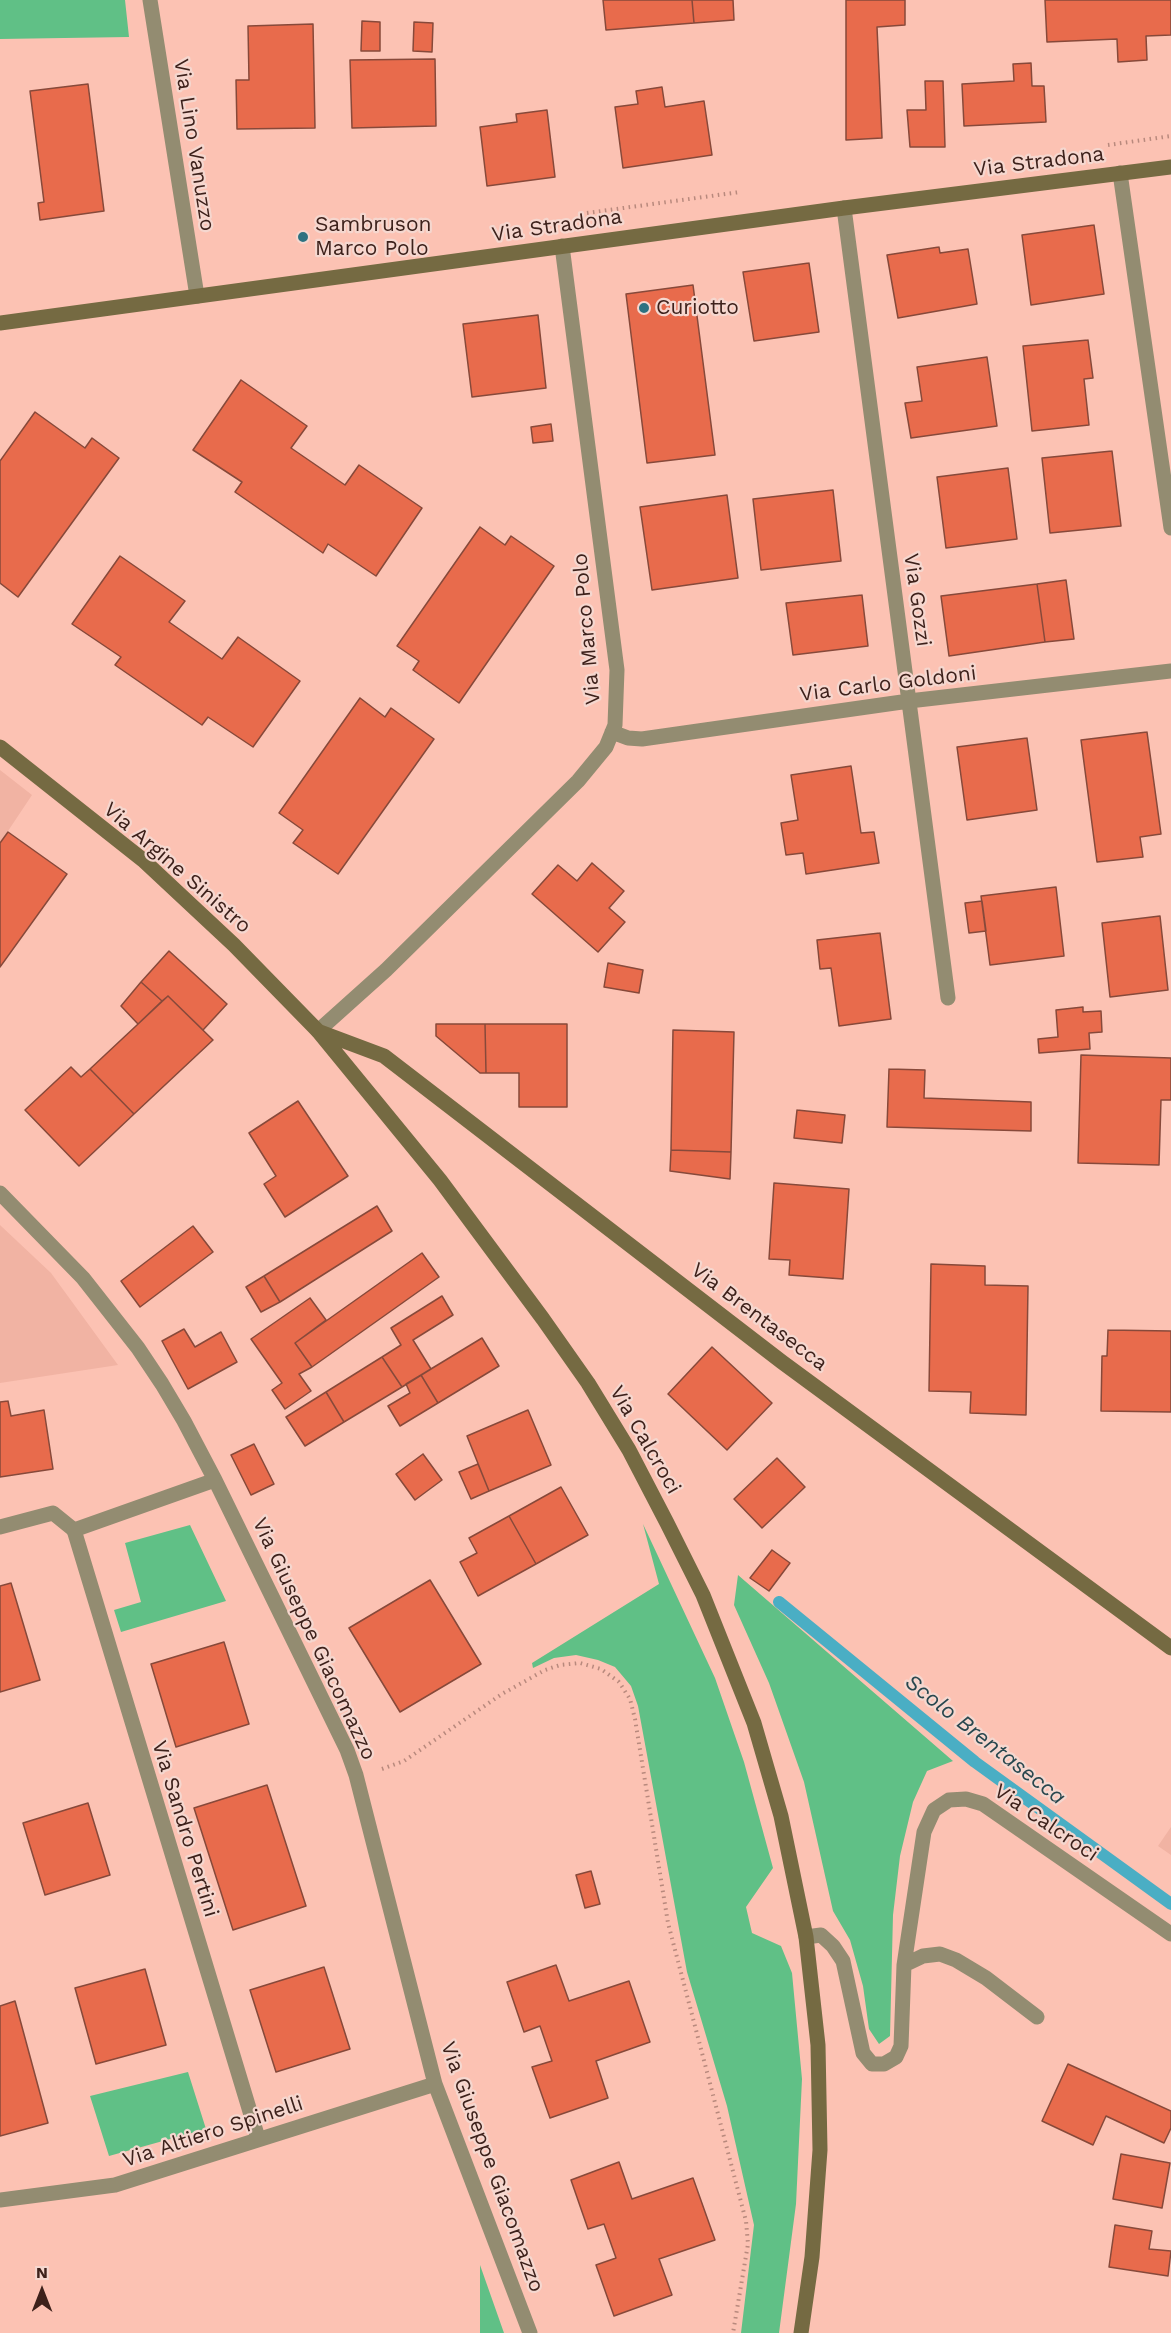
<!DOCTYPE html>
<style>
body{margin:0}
#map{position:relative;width:1171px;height:2333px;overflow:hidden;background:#fcc2b3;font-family:"Work Sans",sans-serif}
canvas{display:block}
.north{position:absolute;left:12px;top:2261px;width:60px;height:60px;-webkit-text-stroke:4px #f5d7cf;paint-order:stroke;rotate:0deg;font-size:16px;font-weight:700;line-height:24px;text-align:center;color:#3d211b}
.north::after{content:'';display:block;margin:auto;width:21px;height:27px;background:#3d211b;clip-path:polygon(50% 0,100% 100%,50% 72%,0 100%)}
</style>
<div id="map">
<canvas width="1171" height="2333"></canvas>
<div class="north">N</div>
</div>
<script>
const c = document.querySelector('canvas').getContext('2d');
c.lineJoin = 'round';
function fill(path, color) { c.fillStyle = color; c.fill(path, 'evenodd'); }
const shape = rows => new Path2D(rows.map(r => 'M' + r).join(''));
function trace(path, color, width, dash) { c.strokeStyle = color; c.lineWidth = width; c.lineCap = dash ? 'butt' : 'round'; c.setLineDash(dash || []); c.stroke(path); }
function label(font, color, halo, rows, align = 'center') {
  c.font = font + ' "Work Sans",sans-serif'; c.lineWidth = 4.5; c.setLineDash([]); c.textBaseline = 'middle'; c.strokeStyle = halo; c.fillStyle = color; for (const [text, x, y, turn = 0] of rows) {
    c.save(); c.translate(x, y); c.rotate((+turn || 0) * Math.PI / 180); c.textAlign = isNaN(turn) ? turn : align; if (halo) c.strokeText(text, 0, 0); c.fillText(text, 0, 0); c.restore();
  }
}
fill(shape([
 [0,770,32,795,0,843],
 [0,1225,51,1273,118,1365,0,1383],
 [1171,1827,1171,1855,1158,1846]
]), '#f1b3a3');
fill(shape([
 [0,0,125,0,129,37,0,39],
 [643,1524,715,1678,744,1762,773,1868,746,1907,752,1933,781,1946,792,1973,802,2079,796,2204,779,2333,741,2333,754,2225,727,2106,687,1972,638,1706,631,1686,615,1667,598,1660,576,1655,554,1658,533,1668,532,1663,659,1584],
 [190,1525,226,1601,121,1632,114,1610,141,1602,125,1543],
 [738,1575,953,1761,927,1771,913,1802,900,1856,893,1915,890,2036,879,2044,869,2029,863,1986,850,1940,833,1911,804,1782,769,1683,734,1605],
 [188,2072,206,2129,109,2156,90,2096],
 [480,2265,504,2333,480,2333]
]), '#60c086');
trace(shape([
 [779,1602,975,1762,1171,1904]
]), '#4aaec4', 12);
const building = shape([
 [603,0,692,0,694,23,606,30,603,0],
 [692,0,733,0,734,20,694,23,692,0],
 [846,0,905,0,905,25,877,27,882,138,846,140,846,0],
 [1045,0,1171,0,1171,35,1146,36,1147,60,1118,62,1117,39,1047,42,1045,0],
 [362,21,380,22,380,51,361,51,362,21],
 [414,22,433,23,432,52,413,51,414,22],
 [313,24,315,128,237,129,236,80,249,80,248,26,313,24],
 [435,59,436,126,352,128,350,60,435,59],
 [1031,63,1032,86,1044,86,1046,122,964,126,962,84,1014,81,1013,64,1031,63],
 [925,81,943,81,945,147,910,147,907,110,926,110,925,81],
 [88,84,104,211,40,220,38,203,44,202,30,91,88,84],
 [662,87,665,107,704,101,712,155,623,168,615,107,638,104,636,91,662,87],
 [547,110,555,177,487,186,480,127,517,122,516,114,547,110],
 [1094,225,1104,294,1031,305,1022,235,1094,225],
 [939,247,940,253,968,249,977,304,898,318,887,255,939,247],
 [809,263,819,332,754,341,743,272,809,263],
 [693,285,715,455,647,463,626,294,693,285],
 [538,315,546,388,472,397,463,324,538,315],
 [1088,340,1093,378,1084,379,1089,425,1032,431,1023,346,1088,340],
 [987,357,997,426,911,438,905,403,922,401,917,367,987,357],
 [241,380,307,426,291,448,345,485,359,465,422,508,376,576,328,544,323,553,235,492,242,482,193,450,241,380],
 [35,412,85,448,92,438,119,458,18,597,0,583,0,461,35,412],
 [551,424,553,441,533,443,531,427,551,424],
 [1112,451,1121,526,1050,533,1042,458,1112,451],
 [1008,468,1017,539,946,548,937,477,1008,468],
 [833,490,841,561,761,570,753,499,833,490],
 [727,495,738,578,652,590,640,507,727,495],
 [480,527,505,545,511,536,554,566,459,703,413,670,419,661,397,646,480,527],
 [120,556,185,601,169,622,222,659,238,637,300,681,253,747,208,717,202,725,115,665,121,657,72,624,120,556],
 [1066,580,1074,639,1045,642,1037,584,1066,580],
 [1037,584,1045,642,949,656,941,596,1037,584],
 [862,595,868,646,793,655,786,603,862,595],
 [360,698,385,717,391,708,434,739,338,874,293,843,303,830,279,813,360,698],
 [1147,732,1161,834,1140,837,1143,857,1097,862,1081,740,1147,732],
 [1027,738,1037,810,967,820,957,747,1027,738],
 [851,766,861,833,874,832,879,863,806,874,803,853,786,855,781,823,798,820,791,775,851,766],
 [8,832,67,874,0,967,0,843,8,832],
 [592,863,624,891,609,908,625,922,598,952,532,894,558,865,577,881,592,863],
 [1056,887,1064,956,990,965,981,896,1056,887],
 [982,901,986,931,969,933,965,903,982,901],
 [1160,916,1168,990,1110,997,1102,923,1160,916],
 [880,933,891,1019,839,1026,831,968,820,969,817,940,880,933],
 [169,951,227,1004,203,1030,168,996,162,1001,141,982,169,951],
 [608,963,643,970,639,993,604,987,608,963],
 [141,982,162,1001,138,1024,121,1006,141,982],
 [168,996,213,1040,134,1114,90,1069,168,996],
 [1083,1007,1083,1012,1101,1011,1102,1032,1089,1033,1090,1049,1039,1053,1038,1039,1058,1037,1056,1010,1083,1007],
 [436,1024,485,1024,486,1073,480,1073,436,1036,436,1024],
 [485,1024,567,1024,567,1107,519,1107,519,1073,486,1073,485,1024],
 [673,1030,734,1032,731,1152,671,1150,673,1030],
 [1081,1055,1171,1058,1171,1100,1161,1100,1159,1165,1078,1163,1081,1055],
 [71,1067,81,1077,90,1069,134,1114,79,1166,25,1110,71,1067],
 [889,1069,925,1070,924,1098,1031,1102,1031,1131,887,1127,889,1069],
 [298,1101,348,1176,285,1217,264,1184,276,1176,249,1133,298,1101],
 [797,1110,845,1115,842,1143,794,1138,797,1110],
 [671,1150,731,1152,730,1179,670,1171,671,1150],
 [774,1183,849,1189,843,1279,789,1275,790,1260,769,1259,774,1183],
 [377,1206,392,1231,280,1302,264,1276,377,1206],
 [193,1226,213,1252,140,1307,121,1281,193,1226],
 [422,1253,439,1277,312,1367,295,1343,422,1253],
 [931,1264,985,1266,985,1285,1028,1286,1026,1415,970,1413,971,1392,929,1391,931,1264],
 [264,1276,280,1302,261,1312,246,1287,264,1276],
 [442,1296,453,1315,413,1340,431,1369,402,1387,382,1357,401,1345,391,1328,442,1296],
 [310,1298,326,1320,295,1343,312,1367,299,1374,311,1391,285,1409,272,1390,282,1383,251,1339,310,1298],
 [184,1329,195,1347,221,1332,237,1362,188,1389,162,1341,184,1329],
 [1108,1330,1171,1331,1171,1412,1101,1411,1102,1356,1107,1356,1108,1330],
 [482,1338,499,1366,438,1403,421,1375,482,1338],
 [712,1347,772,1403,727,1450,668,1394,712,1347],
 [382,1357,402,1387,344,1422,326,1392,382,1357],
 [421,1375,438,1403,400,1426,388,1406,410,1393,406,1384,421,1375],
 [326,1392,344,1422,305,1446,286,1417,326,1392],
 [8,1401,11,1416,44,1410,53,1469,0,1477,0,1402,8,1401],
 [528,1410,551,1465,489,1491,467,1436,528,1410],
 [254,1444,274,1484,251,1495,231,1455,254,1444],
 [423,1454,442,1480,415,1500,396,1474,423,1454],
 [777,1458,805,1487,762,1528,734,1499,777,1458],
 [478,1464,489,1491,471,1499,459,1472,478,1464],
 [561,1487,588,1535,536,1564,509,1516,561,1487],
 [509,1516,536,1564,478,1596,460,1562,477,1553,469,1538,509,1516],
 [772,1550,790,1563,769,1591,750,1578,772,1550],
 [430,1580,481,1664,400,1712,349,1628,430,1580],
 [11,1583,40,1680,0,1692,0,1586,11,1583],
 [224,1642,249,1724,176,1747,151,1664,224,1642],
 [267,1785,306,1906,233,1930,194,1808,267,1785],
 [88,1803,110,1875,45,1895,23,1823,88,1803],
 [591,1871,600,1904,585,1908,576,1875,591,1871],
 [556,1965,569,2001,629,1981,650,2042,596,2061,608,2098,550,2118,532,2067,552,2061,540,2026,524,2032,507,1982,556,1965],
 [324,1967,350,2049,276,2072,250,1990,324,1967],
 [145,1969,166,2045,96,2064,75,1988,145,1969],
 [15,2001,48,2123,0,2136,0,2006,15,2001],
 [1068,2064,1171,2111,1171,2128,1164,2143,1106,2116,1093,2145,1042,2121,1068,2064],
 [1121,2154,1170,2163,1162,2208,1113,2199,1121,2154],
 [619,2162,632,2199,693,2178,715,2240,659,2259,672,2295,614,2316,596,2265,616,2258,604,2224,588,2229,571,2180,619,2162],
 [1115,2225,1152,2231,1149,2249,1171,2251,1168,2276,1109,2267,1115,2225]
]);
fill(building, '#e86b4c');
trace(building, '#87493a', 1.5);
trace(shape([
 [1108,145,1171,136],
 [587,213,740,192],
 [382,1769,404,1761,502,1694,545,1670,560,1665,580,1663,601,1669,619,1682,630,1699,635,1719,668,1923,746,2221,748,2244,733,2333]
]), '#b8897d', 4, [1.5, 4.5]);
trace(shape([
 [0,1527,53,1513,74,1530],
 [806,1937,821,1935,833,1946,843,1961,863,2053,872,2064,884,2064,896,2057,901,2046,904,1965,924,1832,934,1810,949,1800,966,1799,983,1804,1171,1934],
 [904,1965,923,1956,940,1954,956,1960,986,1978,1037,2017]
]), '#938c71', 15);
trace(shape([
 [150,0,197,296],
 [1120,173,1171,528],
 [844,208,948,998],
 [612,732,628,738,642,739,909,701,1171,671],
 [318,1031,386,970,578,781,606,747,615,725,617,670,562,246],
 [0,1193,83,1278,138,1348,162,1384,184,1421,215,1480,347,1750,356,1775,435,2084,530,2333],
 [215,1480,74,1530,258,2138],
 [0,2200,115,2185,435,2084]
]), '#938c71', 15);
trace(shape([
 [0,323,844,208,1171,167],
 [0,747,143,860,234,945,318,1031,440,1180,543,1319,588,1383,629,1450,667,1523,703,1595,754,1723,781,1816,806,1937,818,2045,820,2150,812,2257,801,2333],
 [320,1032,384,1056,782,1362,1171,1648]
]), '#756a42', 15);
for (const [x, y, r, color] of [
 [303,237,6,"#2d7281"],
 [644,308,6,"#2d7281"]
]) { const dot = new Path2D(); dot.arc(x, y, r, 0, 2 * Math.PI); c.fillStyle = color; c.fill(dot); trace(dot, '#f5d7cf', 2); }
label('21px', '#3d211b', '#f5d7cf', [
 ["Via Lino Vanuzzo",194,145,81],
 ["Via Stradona",1039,162,-7],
 ["Via Stradona",557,226,-8],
 ["Via Gozzi",917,600,82],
 ["Via Marco Polo",587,629,-95],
 ["Via Carlo Goldoni",888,684,-7],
 ["Via Argine Sinistro",177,868,41],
 ["Via Brentasecca",759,1317,37],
 ["Via Calcroci",645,1440,60],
 ["Via Giuseppe Giacomazzo",314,1639,65],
 ["Via Calcroci",1046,1823,34],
 ["Via Sandro Pertini",185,1829,73],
 ["Via Altiero Spinelli",213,2132,-18],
 ["Via Giuseppe Giacomazzo",492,2167,70]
]);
label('21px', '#3d211b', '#f5d7cf', [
 ["Sambruson",315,225],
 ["Marco Polo",315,249],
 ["Curiotto",656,308]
], 'left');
label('italic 22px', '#28474e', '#f5d7cf', [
 ["Scolo Brentasecca",985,1740,38]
]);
</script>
